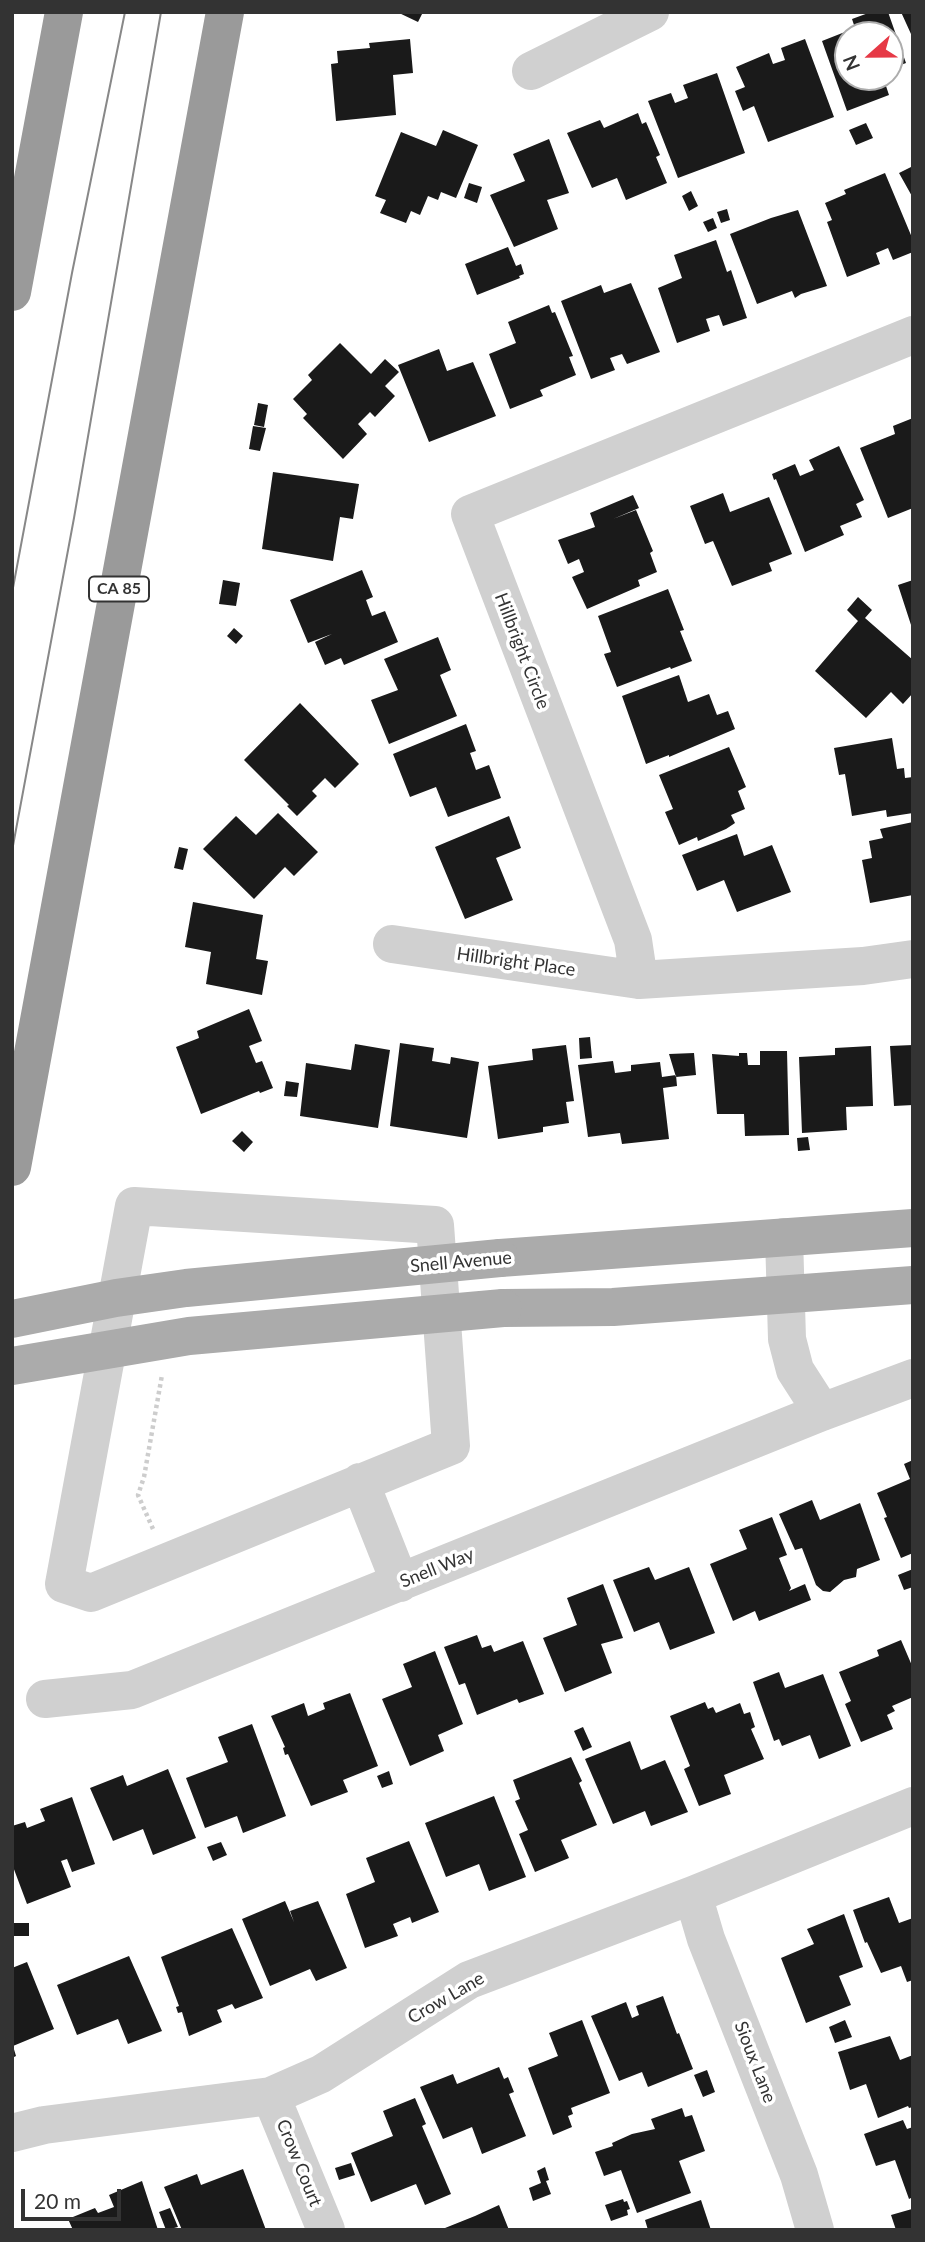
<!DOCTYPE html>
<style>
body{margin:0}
#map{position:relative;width:925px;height:2242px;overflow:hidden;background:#fff;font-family:Lato,sans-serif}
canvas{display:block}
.frame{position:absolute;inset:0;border:14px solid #333;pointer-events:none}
.north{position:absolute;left:834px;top:21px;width:70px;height:70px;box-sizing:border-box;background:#fff;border:2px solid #adadad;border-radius:50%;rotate:249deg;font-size:19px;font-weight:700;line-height:28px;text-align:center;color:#333}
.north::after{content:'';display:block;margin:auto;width:24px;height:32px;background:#e63946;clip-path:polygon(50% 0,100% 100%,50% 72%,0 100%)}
.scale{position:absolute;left:21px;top:2189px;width:100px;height:32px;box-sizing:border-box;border:4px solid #333;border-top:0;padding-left:9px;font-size:21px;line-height:24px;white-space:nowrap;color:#333;-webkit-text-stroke:5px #fff;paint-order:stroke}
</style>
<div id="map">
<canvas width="925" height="2242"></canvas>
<div class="frame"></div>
<div class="north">N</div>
<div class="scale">20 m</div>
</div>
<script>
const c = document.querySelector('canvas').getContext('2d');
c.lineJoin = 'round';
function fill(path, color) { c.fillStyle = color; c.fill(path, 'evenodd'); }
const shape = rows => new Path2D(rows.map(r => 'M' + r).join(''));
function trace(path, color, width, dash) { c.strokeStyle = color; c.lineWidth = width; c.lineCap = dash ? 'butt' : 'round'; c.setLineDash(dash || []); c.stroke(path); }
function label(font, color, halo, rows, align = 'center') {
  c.font = font + ' Lato,sans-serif'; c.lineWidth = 7; c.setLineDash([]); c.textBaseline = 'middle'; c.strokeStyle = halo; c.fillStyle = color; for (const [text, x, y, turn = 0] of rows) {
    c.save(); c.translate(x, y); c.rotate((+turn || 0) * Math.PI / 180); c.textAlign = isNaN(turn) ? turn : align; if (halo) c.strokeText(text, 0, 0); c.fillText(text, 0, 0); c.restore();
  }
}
fill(shape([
 [397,12,423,12,418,22],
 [871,12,888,12,906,63,890,69,890,35,848,35,848,77,883,77,889,95,847,111,822,41,855,28,852,19],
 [901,12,913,12,913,33,911,34],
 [410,39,413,73,393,75,396,115,336,121,331,64,338,63,337,51,370,48,369,43],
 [805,39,834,117,768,142,754,106,743,111,735,91,745,87,736,67,769,53,773,64,785,60,781,48],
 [717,73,745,153,678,178,648,101,671,93,675,103,688,98,683,85],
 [638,113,642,124,646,122,660,155,656,157,667,183,626,200,617,178,592,188,567,133,600,120,604,128],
 [866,123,873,138,856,145,849,130],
 [443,130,478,145,456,198,441,192,438,200,428,196,420,215,411,211,406,223,380,213,386,200,375,196,401,132,436,146],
 [549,139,569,193,547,200,558,229,514,247,490,195,525,181,513,154],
 [913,166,913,198,899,173],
 [885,173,913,240,913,252,893,260,888,248,876,253,880,264,847,277,827,222,832,220,825,203,846,194,844,190],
 [469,183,482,187,477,203,464,198],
 [691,191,698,206,689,211,682,196],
 [727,209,730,220,721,223,717,212],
 [798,210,827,286,801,294,795,298,792,291,757,304,730,234,771,218],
 [713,218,717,228,708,232,703,222],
 [716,240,727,272,731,270,747,318,723,326,719,315,706,319,710,331,677,343,658,288,682,278,674,255],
 [508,247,516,266,521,264,524,274,519,276,520,278,477,295,465,264],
 [631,283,660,352,627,364,622,354,610,358,615,370,591,379,561,301,601,285,604,293],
 [549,305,552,313,555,312,573,356,569,357,576,375,540,390,543,396,510,409,489,354,516,343,508,322],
 [340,343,371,374,385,359,399,372,385,386,395,396,375,417,370,412,358,424,367,434,343,459,303,418,307,414,293,399,312,380,308,375],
 [439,349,447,371,473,362,496,416,429,442,398,365],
 [258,403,268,405,264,427,254,425],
 [913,418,913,508,888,518,860,448,895,434,893,426],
 [253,426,266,428,260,451,249,449],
 [839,446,864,500,856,504,862,517,840,526,844,535,805,552,776,479,774,480,772,474,795,464,800,476,814,470,809,460],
 [273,472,359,484,353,519,340,517,333,561,262,549],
 [723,493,730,512,769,497,792,554,769,563,772,571,732,586,713,541,705,544,690,506],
 [633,495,639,508,613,519,636,510,653,551,650,553,657,572,638,580,640,586,587,609,572,577,584,572,579,559,568,564,558,540,595,527,590,513],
 [362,570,373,597,366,600,372,616,385,611,398,642,344,665,341,658,325,665,315,642,332,634,308,643,290,600],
 [223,580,240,583,236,606,219,604],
 [913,580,913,628,912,628,898,585],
 [668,589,684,630,680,631,692,661,671,669,670,667,617,687,604,654,611,652,598,616],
 [858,597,872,610,865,618,913,660,913,693,903,704,891,692,866,718,815,671,858,621,847,610],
 [234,628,243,636,236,644,227,636],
 [438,637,451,670,440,675,457,716,389,744,371,700,398,690,384,659],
 [679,675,688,702,709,694,717,715,728,711,735,729,669,757,669,755,646,764,622,696],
 [300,703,359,764,335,788,325,778,312,791,317,796,297,816,287,806,289,805,244,760],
 [466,724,476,751,470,753,476,770,489,765,501,798,448,817,436,787,410,797,393,754],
 [892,738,897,769,904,768,905,778,913,777,913,813,887,817,886,810,852,816,845,774,839,775,834,748],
 [729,747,746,787,738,791,745,809,731,815,735,823,726,829,698,841,697,837,679,845,665,812,673,809,659,775],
 [278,813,318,852,294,876,285,867,254,899,203,849,236,816,256,835],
 [509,816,521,848,496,858,513,900,465,919,435,847],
 [913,822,913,895,870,903,862,860,872,858,869,841,883,838,880,829],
 [737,834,744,856,772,845,791,892,737,912,724,880,697,891,682,855],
 [179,847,188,849,183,870,174,868],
 [193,902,263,915,256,959,268,961,262,995,206,984,211,952,185,947],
 [249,1009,262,1041,249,1046,256,1063,262,1061,273,1088,260,1093,259,1091,201,1114,176,1047,199,1038,197,1031],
 [590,1037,592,1058,580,1059,579,1038],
 [400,1043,434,1048,432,1061,450,1064,451,1057,479,1062,467,1138,390,1126],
 [355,1044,390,1050,378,1128,300,1116,306,1063,351,1070],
 [566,1045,574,1101,566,1102,569,1123,543,1127,543,1132,498,1139,488,1066,533,1060,532,1049],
 [913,1045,913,1105,894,1106,890,1046],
 [871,1046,873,1106,846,1107,847,1130,802,1133,799,1057,835,1055,835,1048],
 [760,1051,787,1051,789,1135,745,1136,744,1114,717,1114,712,1054,739,1056,739,1053,747,1053,748,1065,760,1065],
 [694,1053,696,1075,676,1077,669,1054],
 [613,1061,615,1073,631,1071,631,1065,660,1062,662,1077,676,1075,677,1086,663,1088,669,1139,622,1144,620,1133,588,1137,578,1065],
 [286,1081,299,1083,297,1097,284,1096],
 [242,1131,253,1142,244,1152,232,1141],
 [808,1137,810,1150,798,1151,797,1138],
 [913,1460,913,1553,901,1558,884,1518,887,1517,877,1493,910,1479,904,1464],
 [812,1500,820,1520,860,1503,880,1560,857,1569,856,1577,844,1580,830,1592,823,1591,816,1585,802,1548,795,1550,779,1514],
 [772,1517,787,1555,779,1558,791,1588,789,1591,805,1584,811,1600,759,1621,755,1611,733,1621,710,1564,747,1549,739,1530],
 [649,1567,655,1580,689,1567,715,1633,670,1650,659,1622,634,1632,613,1580],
 [913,1569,913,1587,904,1590,898,1575],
 [603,1584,623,1638,601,1644,612,1673,565,1692,543,1638,577,1625,567,1598],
 [477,1635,482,1648,491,1645,494,1652,523,1641,544,1694,519,1703,517,1699,477,1715,465,1683,459,1685,444,1647],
 [901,1640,913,1668,913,1697,892,1706,895,1711,887,1715,893,1729,861,1742,845,1704,851,1701,839,1672,879,1656,877,1650],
 [435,1651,463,1724,438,1735,444,1751,410,1766,382,1699,412,1687,403,1664],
 [779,1672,785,1688,823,1674,851,1746,819,1759,810,1735,782,1746,779,1739,774,1741,753,1682],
 [350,1693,378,1766,343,1780,348,1792,311,1806,288,1754,285,1755,283,1748,285,1747,271,1716,304,1703,308,1716,325,1709,323,1703],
 [705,1702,708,1709,713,1707,716,1713,740,1703,744,1714,750,1712,755,1727,751,1729,764,1759,724,1775,731,1794,699,1806,684,1769,690,1766,670,1716],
 [252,1724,286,1816,243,1833,237,1816,205,1828,186,1778,228,1762,218,1737],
 [583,1727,592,1747,583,1751,574,1731],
 [630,1741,641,1770,665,1760,688,1812,651,1826,645,1811,613,1824,585,1759],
 [571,1757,582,1781,579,1783,597,1825,561,1840,569,1858,535,1872,519,1834,528,1830,515,1801,520,1799,513,1780],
 [168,1769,196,1838,153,1855,143,1829,113,1841,90,1788,123,1775,127,1786],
 [389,1771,393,1784,382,1788,377,1776],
 [494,1796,526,1877,489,1891,479,1864,446,1877,425,1823],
 [72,1797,95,1864,72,1872,67,1859,61,1861,71,1887,27,1904,12,1864,12,1826,25,1822,27,1828,45,1821,40,1809],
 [409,1841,439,1912,412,1923,410,1917,393,1924,398,1936,365,1948,346,1894,375,1882,366,1858],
 [221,1842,227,1855,213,1861,207,1847],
 [889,1897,899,1923,913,1918,913,1980,907,1982,901,1966,881,1973,867,1942,865,1943,853,1910],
 [285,1901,294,1922,290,1911,318,1901,347,1968,316,1981,310,1969,270,1986,242,1919],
 [844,1914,863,1967,839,1976,851,2005,806,2023,781,1958,814,1944,807,1929],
 [14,1923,29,1923,29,1936,14,1936],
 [232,1928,263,1998,235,2009,232,2004,217,2010,222,2022,189,2036,182,2012,178,2013,176,2007,179,2006,161,1957],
 [129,1956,162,2031,128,2044,118,2019,77,2035,57,1985],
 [27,1962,54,2029,13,2046,16,2056,12,2058,12,1968],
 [663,1996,677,2034,679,2033,693,2069,648,2087,642,2072,619,2081,591,2016,626,2002,632,2018,639,2015,636,2006],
 [582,2020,610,2093,571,2108,573,2114,568,2116,572,2127,553,2135,528,2068,558,2056,549,2033],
 [845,2020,852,2037,835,2043,829,2027],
 [890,2036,900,2060,913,2055,913,2107,909,2108,908,2106,878,2118,866,2084,850,2090,838,2052],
 [499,2067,504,2079,508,2077,514,2092,509,2094,526,2136,482,2154,472,2127,443,2139,420,2087,453,2074,457,2084],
 [707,2070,715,2092,703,2097,694,2075],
 [415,2098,426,2124,422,2126,451,2194,425,2205,416,2184,371,2202,351,2153,393,2136,383,2111],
 [682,2108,685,2117,692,2115,705,2151,679,2161,691,2193,637,2213,621,2170,604,2176,595,2152,613,2146,612,2143,632,2134,655,2129,651,2119],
 [903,2120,907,2129,913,2127,913,2197,909,2199,895,2160,876,2166,864,2134],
 [351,2163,355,2175,339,2180,335,2168],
 [545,2167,549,2180,546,2181,551,2194,533,2201,529,2188,541,2183,537,2171],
 [243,2169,266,2230,182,2230,164,2187,197,2174,201,2185],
 [142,2181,158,2230,73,2230,68,2219,95,2208,98,2213,114,2207,109,2195],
 [623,2199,624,2202,627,2201,630,2209,627,2210,628,2215,611,2221,605,2205],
 [701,2200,711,2230,648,2230,645,2220],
 [499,2205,509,2230,440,2230,475,2216],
 [170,2208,178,2227,166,2230,159,2212],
 [912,2209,913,2230,896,2230,891,2215]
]), '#1a1a1a');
trace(shape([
 [153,1529,138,1495,144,1477,162,1375]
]), '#cdcdcd', 4.5, [3.5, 3.5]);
trace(shape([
 [531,71,650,12],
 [392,944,639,980,863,966,913,959],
 [639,980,633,940,470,514,913,335],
 [134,1206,435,1225,451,1446,91,1593,64,1584,134,1206],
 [784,1237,787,1339,795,1370,822,1412],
 [360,1482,400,1583],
 [45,1699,132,1690,822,1412,913,1378],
 [693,1895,706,1939,799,2175,815,2230],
 [271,2096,326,2230],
 [12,2133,44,2125,271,2096,321,2074,469,1980,693,1895,913,1806]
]), '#d0d0d0', 38);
trace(shape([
 [500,1258,913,1228],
 [503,1308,613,1307,913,1285]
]), '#ababab', 38);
trace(shape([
 [12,292,64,12],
 [12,1167,225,12]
]), '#9a9a9a', 38);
trace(shape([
 [12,593,72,273,125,12],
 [12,851,74,518,161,12]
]), '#888', 2);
trace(shape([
 [12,1319,116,1298,186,1288,500,1258],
 [12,1366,189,1336,503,1308]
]), '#ababab', 38);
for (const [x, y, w] of [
 [119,589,60]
]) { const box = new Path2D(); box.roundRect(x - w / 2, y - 12.5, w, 25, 5); c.fillStyle = '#fff'; c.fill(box); trace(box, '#333', 2); }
label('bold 16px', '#333', null, [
 ["CA 85",119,589]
]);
label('18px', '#333', '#fff', [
 ["Hillbright Circle",522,651,69],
 ["Hillbright Place",516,962,8],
 ["Snell Avenue",461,1262,-5],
 ["Snell Way",437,1568,-22],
 ["Crow Lane",446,1998,-30],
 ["Sioux Lane",755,2062,69],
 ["Crow Court",299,2163,68]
]);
</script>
